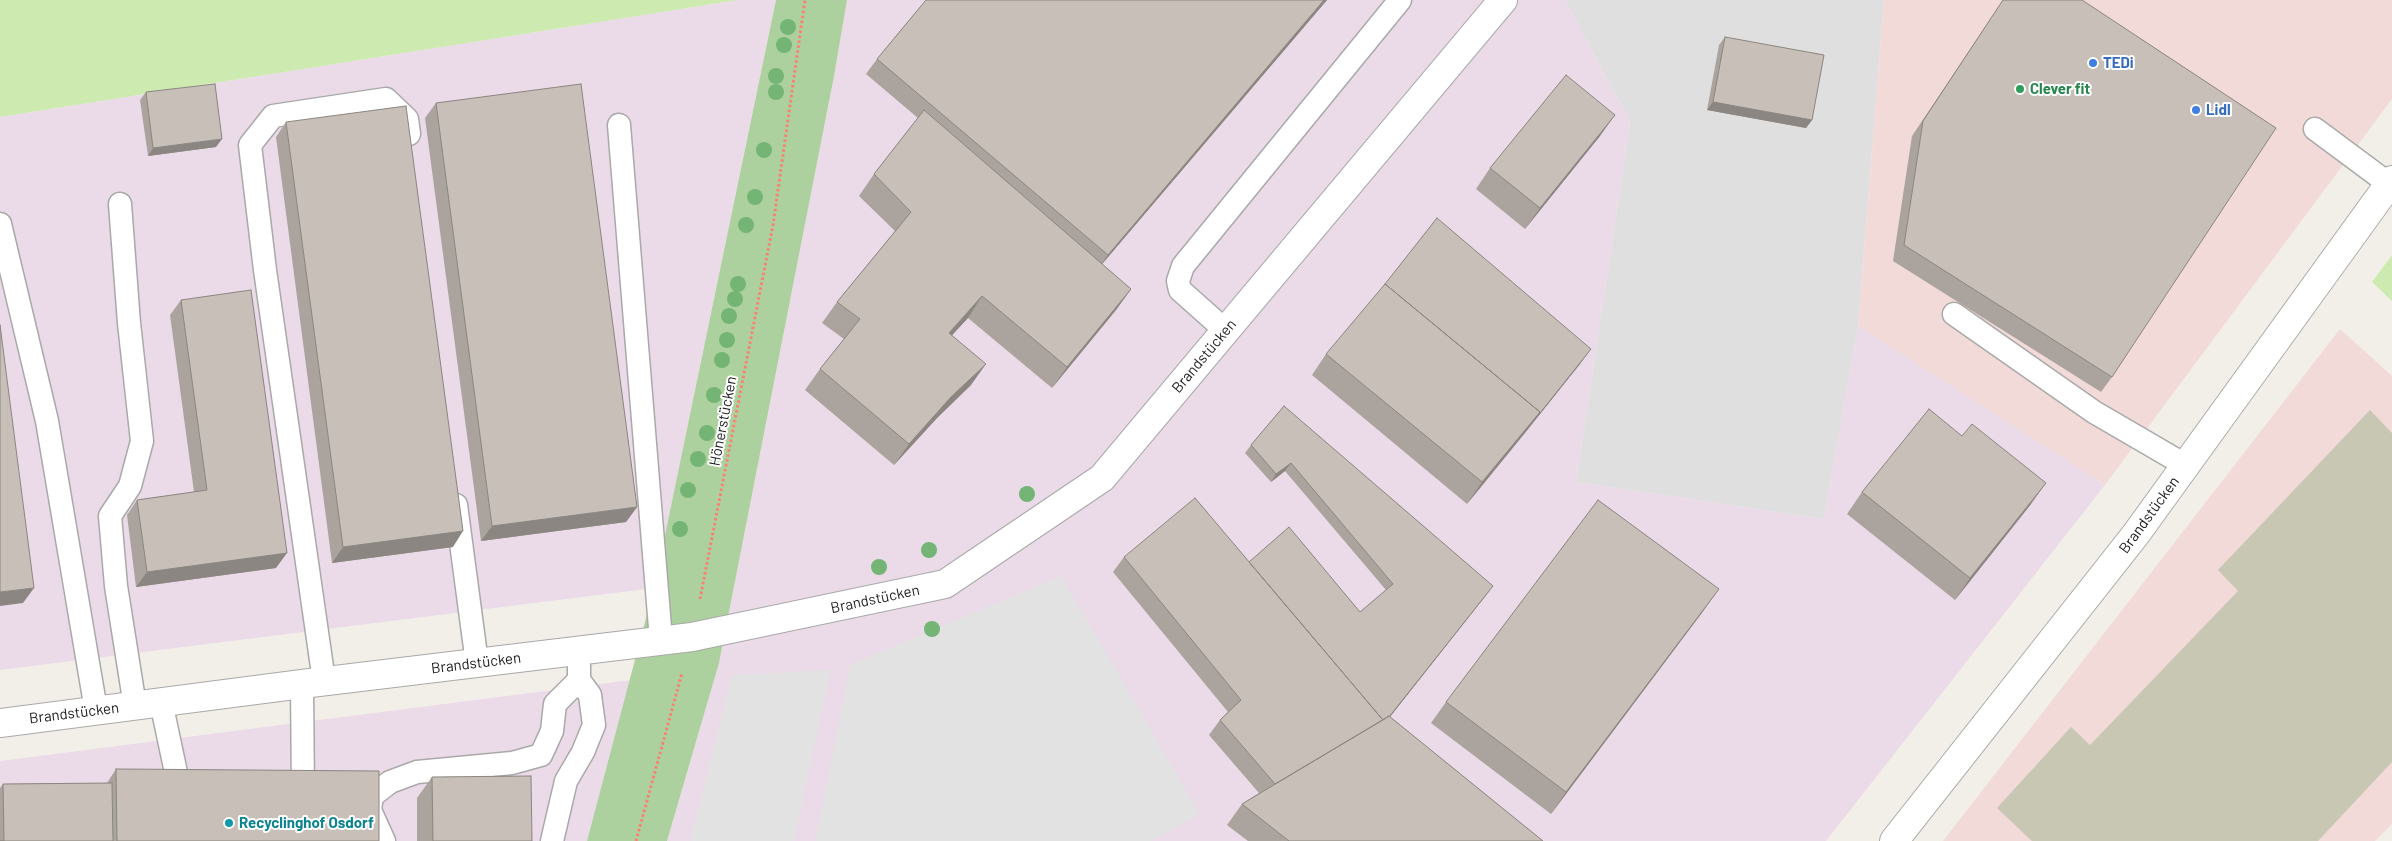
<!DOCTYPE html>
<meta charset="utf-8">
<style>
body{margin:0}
canvas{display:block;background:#f2efe9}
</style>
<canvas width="2392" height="841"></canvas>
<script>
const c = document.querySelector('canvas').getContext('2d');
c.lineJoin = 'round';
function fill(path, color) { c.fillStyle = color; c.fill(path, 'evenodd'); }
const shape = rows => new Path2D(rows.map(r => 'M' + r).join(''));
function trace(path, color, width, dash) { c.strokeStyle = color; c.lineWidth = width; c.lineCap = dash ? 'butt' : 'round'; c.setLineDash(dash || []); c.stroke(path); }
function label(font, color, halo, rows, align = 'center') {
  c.font = font + ' Barlow,sans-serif'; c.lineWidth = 4; c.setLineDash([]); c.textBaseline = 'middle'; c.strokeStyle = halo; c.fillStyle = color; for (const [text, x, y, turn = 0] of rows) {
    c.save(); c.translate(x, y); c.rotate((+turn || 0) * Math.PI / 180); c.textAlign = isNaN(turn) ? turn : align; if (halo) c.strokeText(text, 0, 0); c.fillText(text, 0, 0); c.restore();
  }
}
fill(shape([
 [1565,0,1884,0,1858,326,1824,519,1576,482,1630,122]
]), '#e0dfdf');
fill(shape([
 [1884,0,2392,0,2392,99,2105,485,1858,326],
 [2340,329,2392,376,2392,824,2375,841,1943,841]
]), '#f2dad9');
fill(shape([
 [738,0,776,0,654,588,0,670,0,117],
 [847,0,1565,0,1630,122,1576,482,1824,519,1858,326,2105,485,1826,841,667,841,719,663,834,76],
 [631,680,587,841,0,841,0,761]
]), '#ebdbe8');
fill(shape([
 [2370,410,2392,433,2392,762,2318,841,2032,841,1997,808,2071,727,2090,745,2238,591,2218,570]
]), '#c7c7b4');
fill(shape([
 [0,0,738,0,0,117],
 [2392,255,2392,301,2372,282]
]), '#cdebb0');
fill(shape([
 [776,0,847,0,834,76,719,663,667,841,587,841,654,588]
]), '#add19e');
fill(shape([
 [1061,576,1200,814,1151,841,815,841,850,665],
 [831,670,794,841,690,841,732,675]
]), '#e2e2e2');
const service = shape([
 [619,125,661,640],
 [2315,129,2389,184],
 [120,204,129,323,142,441,130,486,110,516,116,586,135,706],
 [0,224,47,421,96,710],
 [1954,314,2094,412,2185,465],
 [1226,331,1180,290,1178,281,1183,266,1400,0],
 [456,505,477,663],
 [324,681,265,270,250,145,273,116,386,99,407,119,409,134],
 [302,684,303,796],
 [161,702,181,796],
 [384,841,370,810,372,796,390,782,417,772,512,763,541,755,552,731,555,704,579,680],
 [552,841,566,781,583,752,594,725,590,695,579,680,579,666]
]);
const minor = shape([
 [0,723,302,684,692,637,945,584,1102,478,1503,0],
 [1894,841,2136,534,2392,180]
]);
trace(service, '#a9a9a9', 25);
trace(minor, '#a9a9a9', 30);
trace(shape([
 [700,599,773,225,805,0],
 [636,841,682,673]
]), '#fa8072', 3, [2.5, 2.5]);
trace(service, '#fff', 22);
trace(minor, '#fff', 28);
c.fillStyle = '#74b475';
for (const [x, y] of [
 [788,27],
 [784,45],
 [776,76],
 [776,92],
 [764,150],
 [755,197],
 [746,225],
 [738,284],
 [735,299],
 [729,316],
 [727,340],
 [722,360],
 [714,395],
 [707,433],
 [698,459],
 [688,490],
 [1027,494],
 [680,529],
 [929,550],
 [879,567],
 [932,629]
]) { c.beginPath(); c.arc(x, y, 8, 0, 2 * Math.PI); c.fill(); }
fill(shape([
 [926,0,1327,0,1102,264,1131,289,1116,310,1052,388,968,318,951,335,971,385,937,418,894,465,805,390,820,369,844,339,822,323,837,302,895,231,859,196,874,174,918,118,866,74,877,59],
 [2003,0,2082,0,2112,377,2101,392,1893,261,1912,136],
 [1725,37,1812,120,1806,128,1707,110,1719,45],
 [146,92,216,147,148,156,140,100],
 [436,103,637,507,626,522,481,541,425,118],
 [286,122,453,547,332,563,276,137],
 [1600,136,1525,229,1476,189,1490,168],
 [181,300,276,568,136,587,127,515,137,500,194,492,170,315],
 [1326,354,1580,364,1467,504,1312,375],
 [1284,406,1487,594,1390,717,1543,841,1248,841,1227,825,1242,804,1259,793,1209,735,1220,720,1228,712,1113,572,1124,557,1249,562,1360,612,1386,590,1285,471,1271,482,1245,453,1251,445],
 [1862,492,2031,504,1955,600,1847,514],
 [1704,610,1551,814,1431,723,1446,702],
 [116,769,379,841,0,841,0,788,3,784,107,783],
 [432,777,532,841,417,841,417,798]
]), '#aba49e');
fill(shape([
 [1324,0,1327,0,1097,270,1108,255],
 [1713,102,1812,120,1806,128,1707,110],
 [1615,115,1600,136,1525,229,1540,208],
 [222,139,216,147,148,156,153,148],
 [1131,289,1116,310,1052,388,1067,367],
 [982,296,968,318,934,355,949,333],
 [1591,349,1580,364,1525,433,1467,504,1482,482],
 [986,364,971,385,937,418,894,465,909,444,951,397],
 [1291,463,1285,471,1271,482,1276,474],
 [2046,483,2031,504,1955,600,1970,578],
 [637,507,626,522,481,541,492,526],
 [463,531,453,547,332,563,343,547],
 [287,553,276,568,136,587,147,572],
 [1493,586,1487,594,1374,737,1385,722],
 [34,588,23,603,0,606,0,592],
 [1719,589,1704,610,1551,814,1566,792]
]), '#8b8681');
const building = shape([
 [926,0,1324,0,1108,255,877,59,926,0],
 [2003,0,2082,0,2276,128,2112,377,1904,245,1923,121,2003,0],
 [1725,37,1824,55,1812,120,1713,102,1725,37],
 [1566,75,1615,115,1540,208,1490,168,1566,75],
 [215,84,222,139,153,148,146,92,215,84],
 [581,84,637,507,492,526,436,103,581,84],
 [406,106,463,531,343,547,286,122,406,106],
 [924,110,1131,289,1067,367,982,296,949,333,986,364,951,397,909,444,820,369,860,319,837,302,911,212,874,174,924,110],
 [1437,218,1591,349,1536,418,1540,412,1385,284,1437,218],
 [1385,284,1540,412,1482,482,1326,354,1385,284],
 [251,290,287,553,147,572,137,500,207,490,181,300,251,290],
 [0,325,34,588,0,592,0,325],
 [1284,406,1493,586,1389,717,1389,716,1383,720,1249,562,1289,527,1360,612,1393,584,1291,463,1276,474,1251,445,1284,406],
 [1929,409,1962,436,1972,424,2046,483,1970,578,1862,492,1929,409],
 [1195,498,1383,720,1275,784,1220,720,1241,700,1124,557,1195,498],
 [1598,500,1719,589,1566,792,1446,702,1598,500],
 [1389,716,1543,841,1289,841,1242,804,1389,716],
 [116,769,379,771,379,841,117,841,116,769],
 [531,776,532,841,433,841,432,777,531,776],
 [112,783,113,841,0,841,4,841,3,784,112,783]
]);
fill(building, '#c7bfb8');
trace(building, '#8b8681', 1);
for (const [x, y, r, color] of [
 [2093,63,5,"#3f7fe0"],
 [2020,89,5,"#2e9e5b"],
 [2196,110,5,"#3f7fe0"],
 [229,823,5,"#0f9aa8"]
]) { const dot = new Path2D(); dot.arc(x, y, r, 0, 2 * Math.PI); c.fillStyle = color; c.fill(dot); trace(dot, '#fff', 2); }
label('bold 15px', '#366cbe', '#fff', [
 ["TEDi",2103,63],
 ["Lidl",2206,110]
], 'left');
label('bold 15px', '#27864d', '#fff', [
 ["Clever fit",2030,89]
], 'left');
label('15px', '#222', '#fff', [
 ["Brandstücken",1204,356,-50],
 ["Hönerstücken",723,421,-79],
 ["Brandstücken",2149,515,-54],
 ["Brandstücken",875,599,-12],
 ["Brandstücken",476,663,-7],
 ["Brandstücken",74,713,-7]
]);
label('bold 15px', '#0d838f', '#fff', [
 ["Recyclinghof Osdorf",239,823]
], 'left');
</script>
